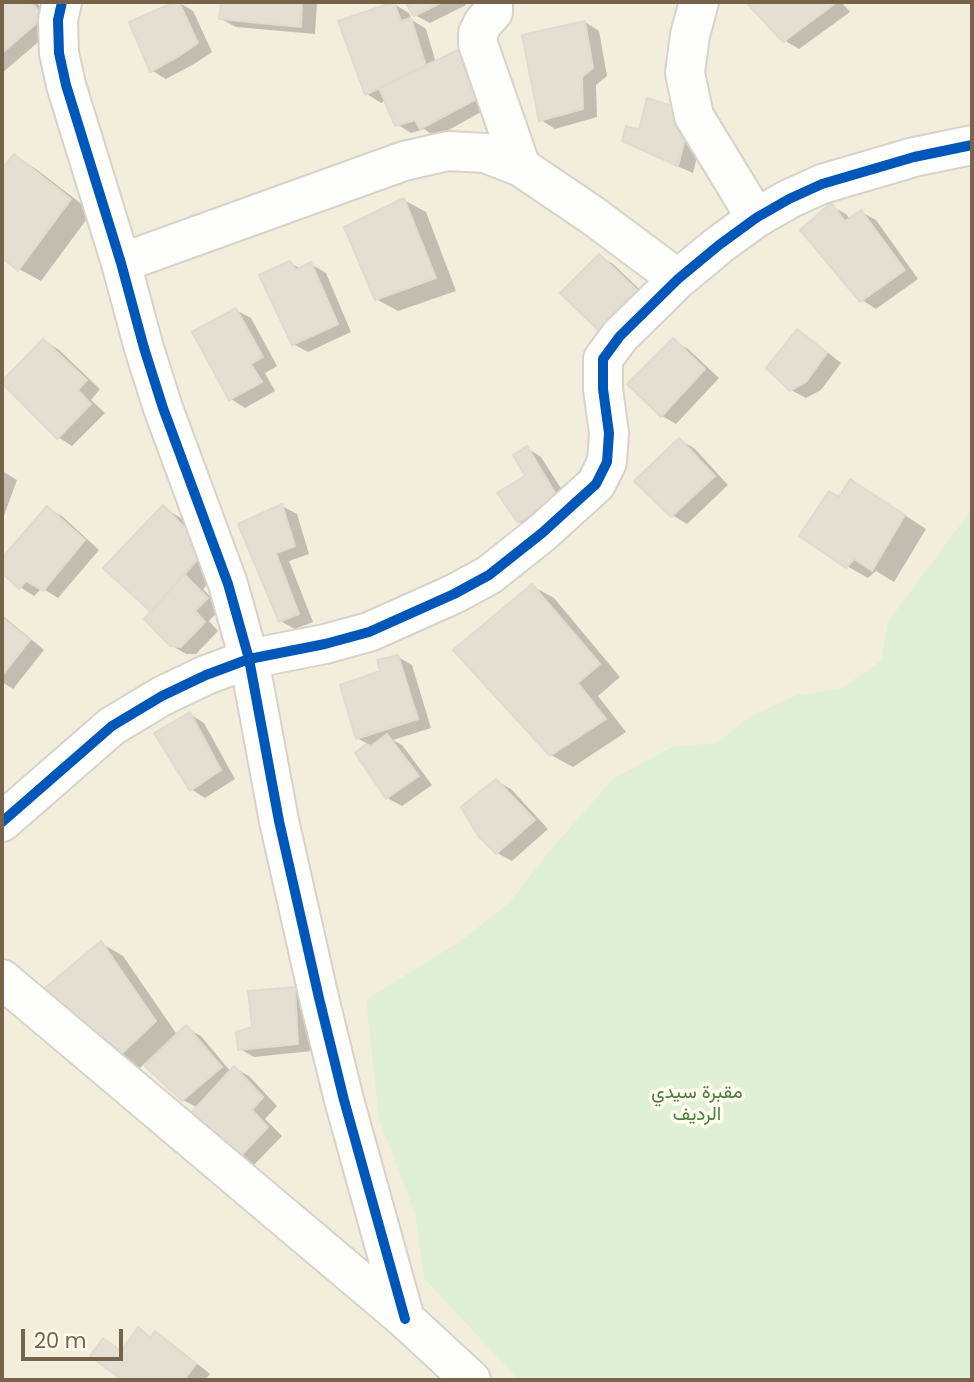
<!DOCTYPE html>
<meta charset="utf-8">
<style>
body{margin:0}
#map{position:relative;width:974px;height:1382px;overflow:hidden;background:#f8f5ec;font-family:Poppins,sans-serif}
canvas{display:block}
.frame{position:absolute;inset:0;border:4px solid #77624a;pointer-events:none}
.scale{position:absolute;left:21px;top:1329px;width:102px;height:32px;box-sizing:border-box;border:4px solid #77624a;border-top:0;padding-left:9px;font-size:21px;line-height:24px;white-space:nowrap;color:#77624a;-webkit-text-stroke:5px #fffbed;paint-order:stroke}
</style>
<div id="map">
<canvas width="974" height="1382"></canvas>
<div class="frame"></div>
<div class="scale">20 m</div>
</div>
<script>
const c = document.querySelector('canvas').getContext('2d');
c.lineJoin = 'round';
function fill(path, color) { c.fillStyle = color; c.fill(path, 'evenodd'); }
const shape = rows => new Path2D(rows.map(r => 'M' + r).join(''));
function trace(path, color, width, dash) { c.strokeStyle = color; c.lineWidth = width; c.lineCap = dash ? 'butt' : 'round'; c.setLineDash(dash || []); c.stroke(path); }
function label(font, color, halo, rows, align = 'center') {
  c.font = font + ' Poppins,Vazirmatn,sans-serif'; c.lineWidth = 7; c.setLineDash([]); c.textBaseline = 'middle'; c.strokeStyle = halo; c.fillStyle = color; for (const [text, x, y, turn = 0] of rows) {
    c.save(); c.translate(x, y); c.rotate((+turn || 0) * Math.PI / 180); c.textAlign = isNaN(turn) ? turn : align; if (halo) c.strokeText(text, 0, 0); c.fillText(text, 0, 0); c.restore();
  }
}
fill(shape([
 [2,2,972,2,972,1380,2,1380]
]), '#f3eddc');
fill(shape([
 [972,509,972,1380,519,1380,424,1278,415,1213,379,1119,366,1000,461,941,510,902,548,853,613,779,672,747,717,743,751,716,797,695,840,689,881,661,888,622]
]), '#e0f0d6');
fill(shape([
 [2,2,36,2,57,26,2,73],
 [178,2,193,11,212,52,194,64,166,79,151,70],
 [223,2,317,2,315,34,236,27,221,19],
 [407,2,465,2,466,5,430,23,415,15],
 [748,2,841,2,850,12,799,49,784,40],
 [394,4,409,13,412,20,426,29,436,63,499,102,436,137,424,129,411,133,397,124,386,100,381,103,367,94],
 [585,22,599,31,607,76,596,85,597,117,555,129,541,120],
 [704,128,693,173,638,149,624,140,640,133],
 [14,156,36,169,92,212,41,281,19,269,2,256,2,171],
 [404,200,426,212,456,291,398,311,376,299],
 [831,206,846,214,850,219,861,212,876,220,918,279,876,309,862,300],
 [599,256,613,264,653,302,616,340],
 [290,263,301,269,311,264,326,273,351,332,308,352,293,344],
 [236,310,251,318,277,366,265,373,275,391,245,408,231,399,194,333],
 [798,332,812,340,841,363,821,390,806,398,791,390],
 [44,341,58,349,100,389,91,400,105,413,72,446,58,437],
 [673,341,688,349,719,378,676,424,662,416],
 [679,440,694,448,728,485,687,524,672,515],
 [527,448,541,457,571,504,533,530,519,522,528,476],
 [2,471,17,480,2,521],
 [872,494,926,529,894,582,876,571,868,578,847,566,839,499],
 [282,506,297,514,309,554,289,561,313,622,295,629,280,621,240,525],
 [163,507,184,520,226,563,203,589,221,608,209,621,218,631,196,654,186,654,171,645,153,612],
 [47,508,62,516,99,550,58,598,42,588,34,596,20,587,2,571,2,560],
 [532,586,554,598,620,677,598,696,626,732,573,767,551,755],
 [2,615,44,650,13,689,2,682],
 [398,657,412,665,431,728,393,740,402,745,432,785,402,806,387,798,358,753,368,744,357,738,382,672],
 [190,714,204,723,235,779,205,798,191,789],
 [496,781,511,789,548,829,512,861,497,853],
 [101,943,123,956,178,1036,186,1028,201,1036,231,1072,234,1068,249,1076,277,1106,265,1119,282,1136,252,1167,238,1159,198,1108,183,1100,145,1063,140,1068,119,1056],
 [294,989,309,997,312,1051,254,1057,240,1049,254,1028],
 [138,1330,153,1338,156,1334,170,1342,210,1374,205,1380,125,1380,93,1355,103,1340,122,1351]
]), '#0003');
const building = shape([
 [2,2,31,2,44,17,2,53,2,2],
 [175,2,179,2,198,43,179,56,150,72,129,22,175,2],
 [221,2,302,2,301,27,219,19,221,2],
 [394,2,401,21,411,18,426,66,365,95,338,21,394,2],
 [405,2,443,2,414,16,405,2],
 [746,2,835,2,836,3,783,42,746,2],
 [585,21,593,68,582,77,583,109,539,121,522,35,585,21],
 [464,47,486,94,420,129,415,120,395,126,379,88,464,47],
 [647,98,687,111,690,119,678,166,622,141,626,126,639,130,647,98],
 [14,154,71,199,18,271,2,258,2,169,14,154],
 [404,198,436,278,375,300,344,227,404,198],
 [831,203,845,221,861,210,905,270,860,302,800,230,831,203],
 [599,254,639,292,601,333,560,293,599,254],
 [290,261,296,270,311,262,338,324,292,345,259,275,290,261],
 [236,308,263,357,251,364,262,382,229,400,192,332,236,308],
 [797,329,827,353,806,382,790,391,766,368,797,329],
 [673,338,705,369,661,417,627,384,673,338],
 [43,339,87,380,78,390,91,404,57,439,2,383,2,381,43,339],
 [679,438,715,476,671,517,634,481,679,438],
 [527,446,557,496,518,523,497,493,525,476,513,455,527,446],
 [850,479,905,515,872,571,854,559,846,568,799,536,829,491,839,497,850,479],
 [282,504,295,546,276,553,299,614,279,622,238,524,282,504],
 [163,505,206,550,151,612,103,568,163,505],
 [47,506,85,540,43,591,26,581,19,589,2,573,2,558,47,506],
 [184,574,208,598,195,611,205,622,181,647,170,646,144,619,184,574],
 [532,584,600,664,578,683,606,719,550,756,453,650,532,584],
 [2,617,30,640,2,676,2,617],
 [398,655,418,719,356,739,340,685,380,671,377,660,398,655],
 [190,712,221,770,190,791,154,733,190,712],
 [387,734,419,776,386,799,355,753,366,744,371,746,387,734],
 [496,779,535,820,496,854,478,836,461,807,496,779],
 [101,941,156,1021,118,1057,40,992,101,941],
 [295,987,298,1044,238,1050,236,1032,252,1027,248,991,295,987],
 [186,1025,222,1067,182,1101,144,1065,186,1025],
 [234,1066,263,1097,252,1110,268,1127,237,1160,191,1113,234,1066],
 [138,1327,151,1338,155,1331,196,1364,184,1380,122,1380,90,1356,103,1338,121,1351,138,1327]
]);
fill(building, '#e4ded3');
trace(building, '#e1dace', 2);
const minor = shape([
 [62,2,58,20,59,53,66,85,121,263,144,348,163,408,228,584,249,659,279,821,319,998,344,1100,405,1319],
 [493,2,493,12,483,23,478,33,478,44,521,167],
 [699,2,690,35,685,73,694,116,756,218],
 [121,263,404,161,448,151,485,153,521,167,592,215,678,279],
 [2,822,112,726,162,696,206,675,249,659,325,644,369,632,454,594,489,575,542,533,596,484,607,462,609,433,603,389,603,359,620,336,678,279,719,245,756,218,789,199,822,184,914,157,972,145],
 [2,979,405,1319,471,1380]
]);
trace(minor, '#d7d2ca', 42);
trace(minor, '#fefefc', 38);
trace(shape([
 [62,2,58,20,59,53,66,85,121,263,144,348,163,408,228,584,249,659,279,821,319,998,344,1100,405,1319],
 [2,822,112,726,162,696,206,675,249,659,325,644,369,632,454,594,489,575,542,533,596,484,607,462,609,433,603,389,603,359,620,336,678,279,719,245,756,218,789,199,822,184,914,157,972,145]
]), '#0057b8', 10);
label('19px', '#497d42', '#fffbed', [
 ["مقبرة سيدي",697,1093],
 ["الرديف",697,1115]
]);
</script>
